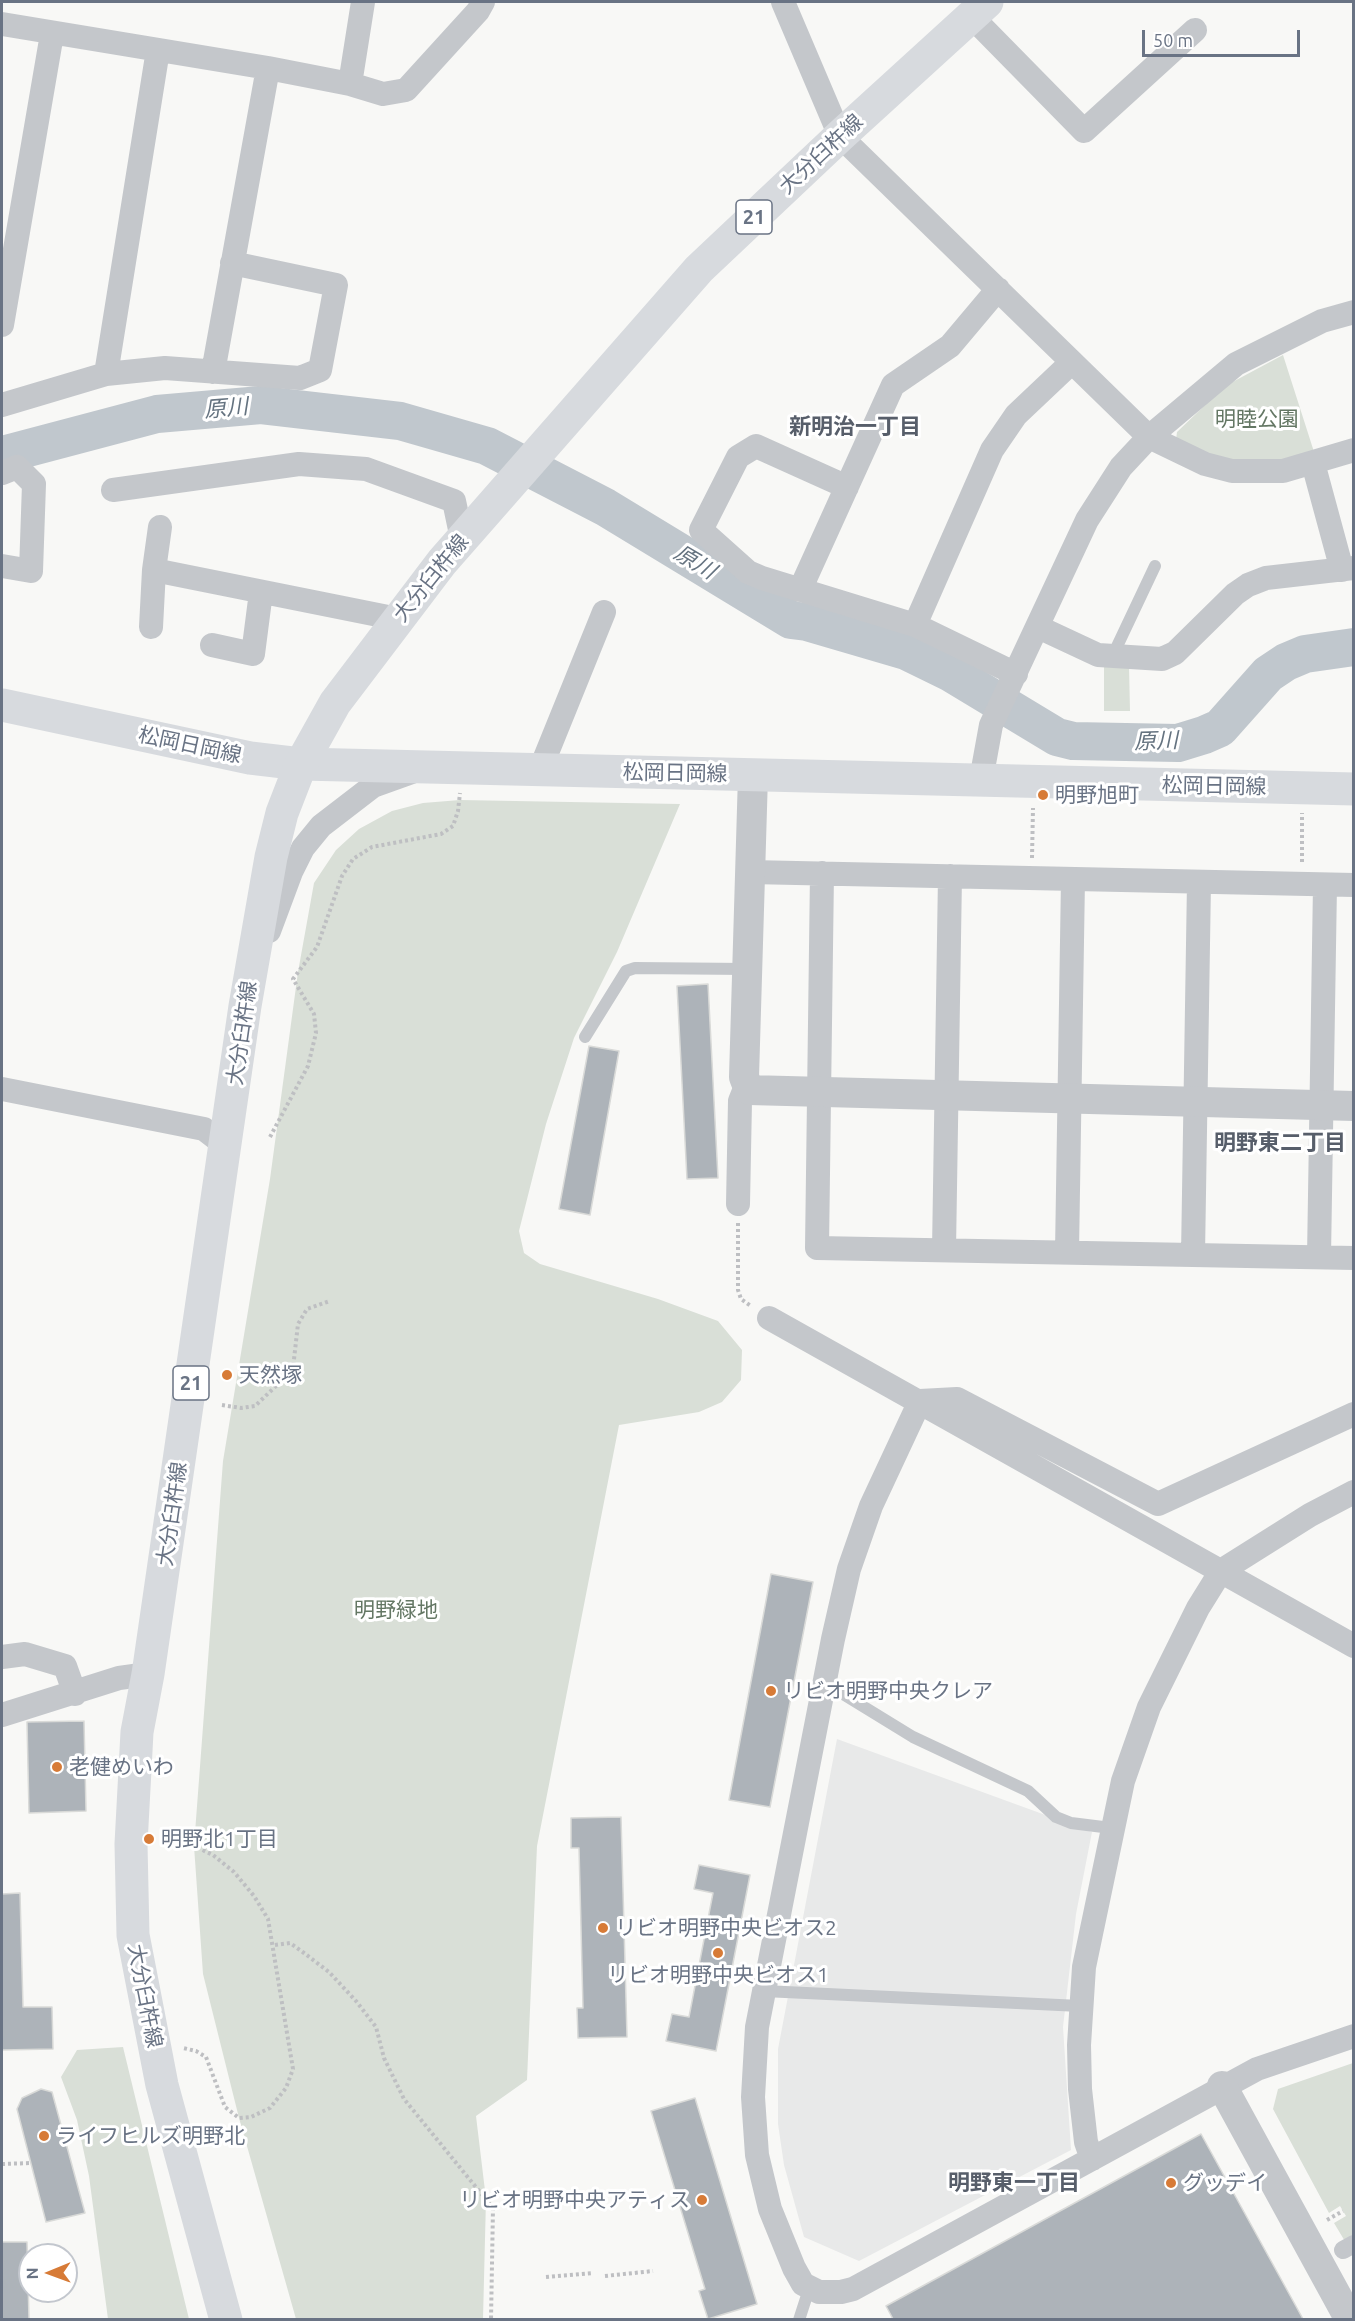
<!DOCTYPE html>
<meta charset="utf-8">
<style>
body{margin:0}
#map{position:relative;width:1355px;height:2321px;overflow:hidden;background:#f8f8f6;font-family:Ubuntu,sans-serif}
canvas{display:block}
.frame{position:absolute;inset:0;border:3px solid #697384;pointer-events:none}
.north{position:absolute;left:18px;top:2243px;width:60px;height:60px;box-sizing:border-box;background:#fff;border:2px solid #c3c7ce;border-radius:50%;rotate:269deg;font-size:16px;font-weight:700;line-height:24px;text-align:center;color:#697384}
.north::after{content:'';display:block;margin:auto;width:21px;height:27px;background:#d77b37;clip-path:polygon(50% 0,100% 100%,50% 72%,0 100%)}
.scale{position:absolute;left:1142px;top:30px;width:158px;height:27px;box-sizing:border-box;border:3px solid #697384;border-top:0;padding-left:8px;font-size:18px;line-height:21px;white-space:nowrap;color:#697384;-webkit-text-stroke:4px #fff;paint-order:stroke}
</style>
<div id="map">
<canvas width="1355" height="2321"></canvas>
<div class="frame"></div>
<div class="north">N</div>
<div class="scale">50 m</div>
</div>
<script>
const c = document.querySelector('canvas').getContext('2d');
c.lineJoin = 'round';
function fill(path, color) { c.fillStyle = color; c.fill(path, 'evenodd'); }
const shape = rows => new Path2D(rows.map(r => 'M' + r).join(''));
function trace(path, color, width, dash) { c.strokeStyle = color; c.lineWidth = width; c.lineCap = dash ? 'butt' : 'round'; c.setLineDash(dash || []); c.stroke(path); }
function label(font, color, halo, rows, align = 'center') {
  c.font = font + ' Ubuntu,"Noto Sans JP",sans-serif'; c.lineWidth = 6; c.setLineDash([]); c.textBaseline = 'middle'; c.strokeStyle = halo; c.fillStyle = color; for (const [text, x, y, turn = 0] of rows) {
    c.save(); c.translate(x, y); c.rotate((+turn || 0) * Math.PI / 180); c.textAlign = isNaN(turn) ? turn : align; if (halo) c.strokeText(text, 0, 0); c.fillText(text, 0, 0); c.restore();
  }
}
fill(shape([
 [837,1739,1092,1832,1076,1914,1063,2027,1071,2150,859,2261,804,2237,784,2165,778,2124,778,2049]
]), '#e8e9e9');
fill(shape([
 [1283,355,1315,455,1273,463,1223,460,1176,440,1177,432,1225,386],
 [1104,665,1129,665,1130,711,1104,711],
 [460,800,680,804,617,952,574,1038,546,1124,519,1231,524,1253,540,1264,658,1299,718,1321,742,1350,741,1380,722,1402,699,1412,619,1425,537,1846,527,2080,476,2116,486,2199,483,2319,296,2319,239,2118,203,1974,194,1846,223,1461,270,1179,298,972,314,883,336,850,359,829,392,811,423,803],
 [123,2047,189,2319,108,2319,89,2176,77,2120,61,2077,77,2050],
 [1353,2063,1353,2239,1346,2243,1334,2223,1346,2216,1340,2206,1329,2213,1273,2109,1278,2089]
]), '#d9dfd7');
trace(shape([
 [2,455,157,414,261,405,400,421,487,446,605,507,791,620,807,622,906,651,951,673,1057,737,1073,741,1178,743,1204,735,1220,728,1268,674,1286,662,1305,654,1354,647]
]), '#c0c7cd', 38);
const building = shape([
 [708,984,718,1178,687,1179,677,986,708,984],
 [589,1046,619,1051,590,1215,559,1209,589,1046],
 [771,1574,813,1582,770,1807,729,1800,771,1574],
 [84,1721,86,1811,29,1813,27,1722,84,1721],
 [621,1817,627,2037,578,2038,577,2008,583,2008,579,1848,571,1848,571,1818,621,1817],
 [699,1865,750,1875,716,2051,666,2041,672,2014,689,2017,713,1893,694,1889,699,1865],
 [20,1893,23,2007,52,2007,53,2049,2,2050,2,1894,20,1893],
 [41,2089,52,2092,85,2213,46,2222,17,2109,22,2098,41,2089],
 [695,2098,757,2304,708,2319,699,2291,705,2289,651,2111,695,2098],
 [1201,2134,1303,2319,893,2319,886,2306,1201,2134],
 [2,2242,27,2242,29,2319,2,2319,2,2242]
]);
fill(building, '#adb3b9');
trace(building, '#d9dad8', 1.5);
trace(shape([
 [1032,858,1033,808],
 [1302,862,1302,813],
 [270,1137,308,1066,316,1033,314,1014,293,979,317,947,342,876,353,859,372,847,441,834,453,826,458,811,460,793],
 [738,1223,738,1290,741,1299,751,1306],
 [222,1405,241,1408,255,1406,276,1386,293,1368,298,1324,307,1309,330,1301],
 [162,1840,194,1846,213,1855,234,1872,254,1896,268,1919,293,2069,286,2088,270,2108,251,2117,239,2118,225,2107,206,2057,196,2051,183,2048],
 [275,1945,290,1943,304,1953,329,1972,356,2001,376,2027,384,2058,404,2099,493,2208,491,2320],
 [2,2164,31,2163],
 [1327,2220,1343,2211],
 [605,2276,653,2271],
 [546,2277,593,2273]
]), '#bebfc2', 4, [3, 3]);
trace(shape([
 [1112,657,1155,566],
 [585,1037,626,971,635,968,747,969],
 [825,1683,913,1737,1028,1791,1056,1817,1071,1823,1111,1828],
 [764,1991,1080,2006],
 [799,2320,809,2289]
]), '#c4c7cb', 12);
trace(shape([
 [1343,2250,1354,2244]
]), '#c4c7cb', 18);
trace(shape([
 [783,2,840,136,1149,437,1205,464,1232,471,1283,471,1354,450],
 [971,16,1084,131,1195,30],
 [2,24,268,68,350,84,383,94,406,90,478,11,483,2],
 [350,84,363,2],
 [2,325,52,34],
 [213,372,268,68],
 [106,374,158,50],
 [2,405,106,374,165,368,300,378,320,370,336,285,232,263],
 [1313,463,1342,570],
 [2,473,17,467,34,484,31,571,2,566],
 [847,487,756,446,738,457,701,530,748,572,762,578,915,625,1016,674],
 [113,490,299,464,366,469,454,501,462,539],
 [160,527,154,570,398,619],
 [800,590,893,385,950,346,998,289],
 [915,625,992,450,1016,415,1072,362],
 [151,627,154,570],
 [1038,627,1098,655,1162,659,1175,653,1235,594,1248,585,1266,578,1354,568],
 [212,645,253,654,261,592],
 [540,770,604,612],
 [981,780,991,725,1087,520,1121,467,1149,437,1236,364,1322,321,1354,312],
 [750,872,1354,885],
 [822,873,817,1248,1354,1258],
 [269,931,291,872,303,848,321,826,373,786,412,772],
 [2,1089,204,1129,226,1146],
 [738,1204,740,1101,746,1086],
 [944,1250,950,876],
 [1067,1252,1073,879],
 [1193,1255,1199,882],
 [1319,1257,1325,885],
 [769,1318,1354,1646],
 [920,1401,871,1506,849,1569,833,1639,757,2027,753,2097,757,2155,770,2209,794,2268,803,2284,819,2292,841,2292,853,2289,1257,2069,1354,2036],
 [920,1401,957,1399,1158,1504,1354,1414],
 [2,1657,25,1654,65,1666,75,1694],
 [2,1715,119,1678,148,1674],
 [1092,2159,1086,2142,1080,2089,1079,2045,1084,1967,1123,1781,1149,1707,1198,1608,1221,1571,1310,1515,1354,1492]
]), '#c4c7cb', 24);
trace(shape([
 [753,775,744,1077,749,1090,1354,1106],
 [1222,2086,1350,2320]
]), '#c4c7cb', 30);
trace(shape([
 [2,705,250,758,301,764,1354,789]
]), '#d7dade', 33);
trace(shape([
 [226,2320,162,2085,133,1935,131,1844,137,1732,148,1674,245,1006,271,857,282,813,301,764,335,703,442,562,699,269,840,136,987,2]
]), '#d7dade', 33);
for (const [x, y, r, color] of [
 [1043,795,6,"#d77b37"],
 [227,1375,6,"#d77b37"],
 [771,1691,6,"#d77b37"],
 [57,1767,6,"#d77b37"],
 [149,1839,6,"#d77b37"],
 [603,1928,6,"#d77b37"],
 [718,1953,6,"#d77b37"],
 [44,2136,6,"#d77b37"],
 [1171,2183,6,"#d77b37"],
 [702,2200,6,"#d77b37"]
]) { const dot = new Path2D(); dot.arc(x, y, r, 0, 2 * Math.PI); c.fillStyle = color; c.fill(dot); trace(dot, '#fff', 2); }
for (const [x, y, w] of [
 [754,217,36],
 [191,1383,36]
]) { const box = new Path2D(); box.roundRect(x - w / 2, y - 17, w, 34, 4.5); c.fillStyle = '#fff'; c.fill(box); trace(box, '#697384', 1.5); }
label('bold 20px', '#697384', null, [
 ["21",754,217],
 ["21",191,1383]
]);
label('21px', '#697384', '#fff', [
 ["大分臼杵線",821,154,-43],
 ["大分臼杵線",431,578,-51],
 ["松岡日岡線",190,745,12],
 ["松岡日岡線",675,773,1],
 ["松岡日岡線",1214,786,1],
 ["大分臼杵線",242,1033,-82],
 ["大分臼杵線",172,1514,-82],
 ["大分臼杵線",145,1996,79]
]);
label('21px', '#647764', '#fff', [
 ["明睦公園",1257,419],
 ["明野緑地",396,1610]
]);
label('21px', '#697384', '#fff', [
 ["明野旭町",1055,795],
 ["天然塚",239,1375],
 ["リビオ明野中央クレア",783,1691],
 ["老健めいわ",69,1767],
 ["明野北1丁目",161,1839],
 ["リビオ明野中央ビオス2",615,1928],
 ["リビオ明野中央ビオス1",718,1975,"center"],
 ["ライフヒルズ明野北",56,2136],
 ["グッデイ",1183,2183],
 ["リビオ明野中央アティス",690,2200,"right"]
], 'left');
label('italic 22px', '#657380', '#fff', [
 ["原川",226,408,-5],
 ["原川",695,562,31],
 ["原川",1156,741,-2]
]);
label('bold 22px', '#575e6a', '#fff', [
 ["新明治一丁目",855,427],
 ["明野東二丁目",1280,1143],
 ["明野東一丁目",1014,2183]
]);
</script>
